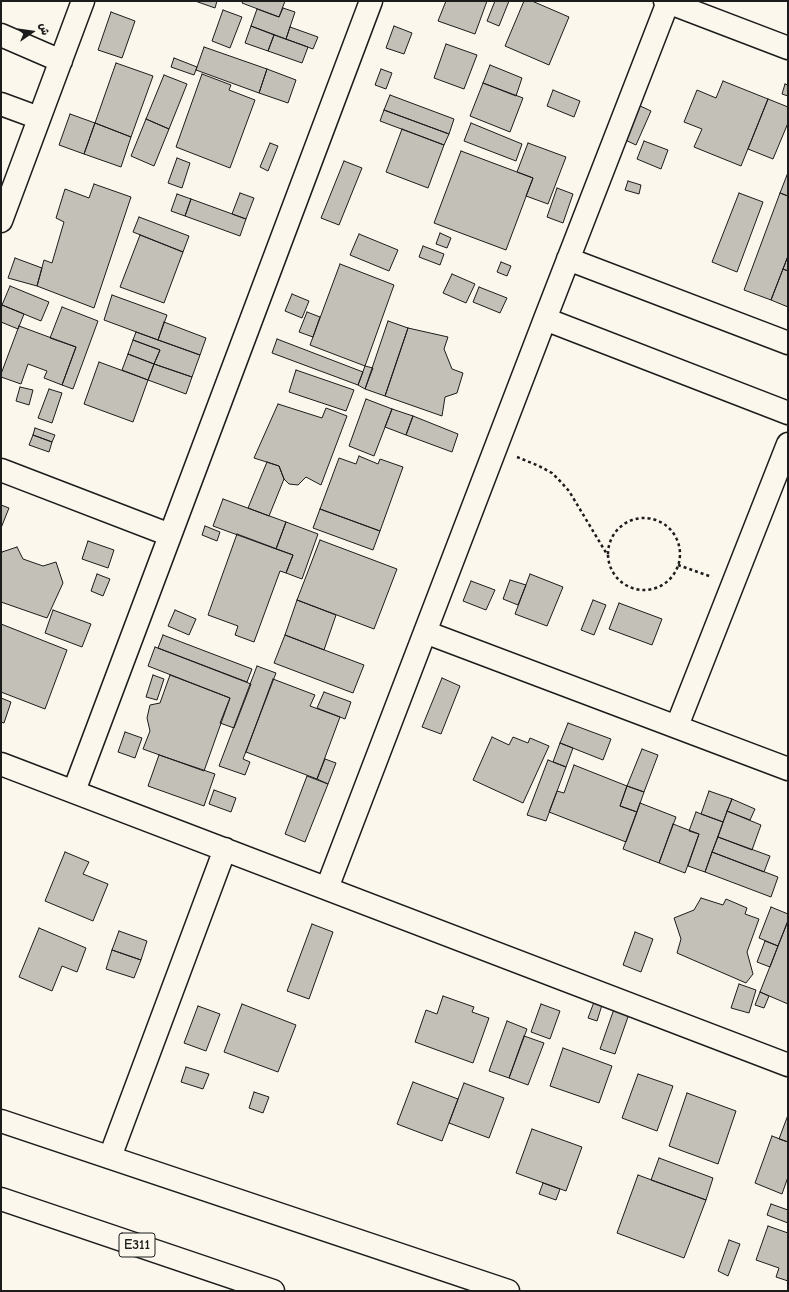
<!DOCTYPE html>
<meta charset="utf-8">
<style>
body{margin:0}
#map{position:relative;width:789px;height:1292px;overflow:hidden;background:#fbf7ec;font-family:"Comic Neue","Playpen Sans Arabic",sans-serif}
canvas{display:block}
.frame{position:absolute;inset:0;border:2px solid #1c1c1c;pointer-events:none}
.north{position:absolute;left:12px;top:12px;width:40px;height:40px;-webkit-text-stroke:3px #fbf7ec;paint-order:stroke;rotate:77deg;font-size:11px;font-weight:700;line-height:16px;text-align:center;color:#1c1c1c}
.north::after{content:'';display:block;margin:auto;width:14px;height:18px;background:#1c1c1c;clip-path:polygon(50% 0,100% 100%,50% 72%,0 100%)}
</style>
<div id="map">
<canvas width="789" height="1292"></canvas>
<div class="frame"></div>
<div class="north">ش</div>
</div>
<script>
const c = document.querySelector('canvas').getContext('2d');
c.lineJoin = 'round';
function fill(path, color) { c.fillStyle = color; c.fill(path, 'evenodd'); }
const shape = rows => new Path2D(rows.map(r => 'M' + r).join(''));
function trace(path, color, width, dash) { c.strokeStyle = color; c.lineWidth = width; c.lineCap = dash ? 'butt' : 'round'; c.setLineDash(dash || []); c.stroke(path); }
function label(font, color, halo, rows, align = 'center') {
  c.font = font + ' "Comic Neue",sans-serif'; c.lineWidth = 3; c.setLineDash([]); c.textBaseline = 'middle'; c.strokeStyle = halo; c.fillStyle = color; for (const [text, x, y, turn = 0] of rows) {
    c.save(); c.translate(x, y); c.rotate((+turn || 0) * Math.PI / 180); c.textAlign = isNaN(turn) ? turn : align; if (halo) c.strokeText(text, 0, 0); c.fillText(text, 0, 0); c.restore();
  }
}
const building = shape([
 [195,1,217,1,215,8,195,1],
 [243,1,285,1,279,17,242,3,243,1],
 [446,1,487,1,475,34,438,21,446,1],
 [495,1,509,1,499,26,487,21,495,1],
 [524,1,532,1,569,17,549,65,505,46,524,1],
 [283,8,295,12,286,39,251,26,257,9,279,17,283,8],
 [223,10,242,17,230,48,212,41,223,10],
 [111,12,135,21,122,58,98,50,111,12],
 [251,26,274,35,268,51,245,43,251,26],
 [394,26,412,33,404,54,386,48,394,26],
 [290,27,318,37,313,49,286,39,290,27],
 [274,35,308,47,302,63,268,51,274,35],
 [446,44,477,55,464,89,434,78,446,44],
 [204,47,267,69,259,93,196,70,204,47],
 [174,58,197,67,194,75,171,67,174,58],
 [116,63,153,76,131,137,95,123,116,63],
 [490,65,522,78,516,96,483,83,490,65],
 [267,69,296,80,288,103,259,93,267,69],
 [381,69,392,73,386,89,375,85,381,69],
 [202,74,231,85,229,90,255,100,230,168,176,147,202,74],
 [164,75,187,84,169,129,146,119,164,75],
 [723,81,768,99,741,166,694,147,702,129,684,122,697,90,716,98,723,81],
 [483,83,523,98,510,132,470,116,483,83],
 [785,84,788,85,788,96,782,94,785,84],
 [553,90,580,101,574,117,547,106,553,90],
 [390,95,454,119,449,134,384,110,390,95],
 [768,99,788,107,788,123,773,159,748,149,768,99],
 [636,104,651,111,636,145,621,138,636,104],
 [384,110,449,134,444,145,380,121,384,110],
 [70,114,95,123,84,154,59,145,70,114],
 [146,119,169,129,154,166,131,156,146,119],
 [95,123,131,137,121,167,84,154,95,123],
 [471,123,522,144,516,161,464,141,471,123],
 [402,129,444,145,428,188,386,172,402,129],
 [644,141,668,150,661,169,637,159,644,141],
 [270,143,278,146,268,171,260,167,270,143],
 [528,143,566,157,548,204,526,196,533,178,517,172,528,143],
 [461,151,533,178,506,250,434,223,461,151],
 [177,158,190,163,182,188,168,183,177,158],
 [344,161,362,168,339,225,321,218,344,161],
 [787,175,788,176,788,196,780,193,787,175],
 [628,181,641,185,639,194,625,190,628,181],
 [94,184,131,197,94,308,37,286,44,260,52,263,64,222,56,218,65,189,89,198,94,184],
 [557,188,573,194,563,223,547,217,557,188],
 [240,193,254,198,246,219,232,214,240,193],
 [739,193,763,202,737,272,712,262,739,193],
 [780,193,788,196,788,256,771,300,744,290,780,193],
 [177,194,191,199,185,216,171,211,177,194],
 [191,199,246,219,240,236,185,216,191,199],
 [139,217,189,236,183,252,133,232,139,217],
 [440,233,451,238,447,248,436,244,440,233],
 [359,234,398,250,389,271,350,255,359,234],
 [140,235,183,252,164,303,120,287,140,235],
 [423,246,444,254,440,265,419,257,423,246],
 [788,256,788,271,783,269,788,256],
 [15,258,42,268,37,286,8,278,15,258],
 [501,262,511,266,507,276,497,272,501,262],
 [340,264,394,285,365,366,310,345,340,264],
 [783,269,788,271,788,307,771,300,783,269],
 [452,274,475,284,466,303,443,293,452,274],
 [10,286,49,302,41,321,2,305,10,286],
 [479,287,507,298,500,313,473,302,479,287],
 [292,294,309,301,302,318,285,311,292,294],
 [112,295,167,315,158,340,104,320,112,295],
 [2,305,24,314,18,329,1,322,1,309,2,305],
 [62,307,98,321,73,389,62,385,76,347,50,338,62,307],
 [307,312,320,317,313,337,299,332,307,312],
 [388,321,408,328,385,396,365,389,388,321],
 [164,322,206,338,200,355,158,340,164,322],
 [19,326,76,347,62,385,44,378,47,371,28,364,21,384,1,377,1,374,19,326],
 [408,328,448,337,444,349,452,369,463,373,457,393,445,397,442,416,385,396,408,328],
 [136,332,200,355,192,377,154,364,160,350,133,340,136,332],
 [277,339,363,372,358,385,272,353,277,339],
 [133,340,160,350,154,364,128,354,133,340],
 [128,354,154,364,148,380,122,370,128,354],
 [99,362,148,380,133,422,84,404,99,362],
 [154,364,192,377,186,394,148,380,154,364],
 [365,366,373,368,365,389,358,385,365,366],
 [296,370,354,390,346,411,289,392,296,370],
 [20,387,33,390,29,405,16,401,20,387],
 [49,389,62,393,52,423,38,418,49,389],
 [366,399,392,409,374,456,349,446,366,399],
 [278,404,322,418,326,408,347,416,321,485,306,477,298,485,289,484,284,479,279,466,254,458,278,404],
 [392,409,413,416,406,435,385,427,392,409],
 [413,416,458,434,452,452,406,435,413,416],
 [35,428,55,435,52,442,33,435,35,428],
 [33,435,52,442,49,452,29,445,33,435],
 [359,456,378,464,380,459,403,467,380,531,320,509,339,458,356,464,359,456],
 [267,462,279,466,284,479,269,516,248,508,267,462],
 [223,499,286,522,276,549,213,526,223,499],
 [1,505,9,508,1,528,1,505],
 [320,509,380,531,373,550,313,528,320,509],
 [286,522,318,534,302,579,286,573,293,555,276,549,286,522],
 [205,526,220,532,217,541,202,535,205,526],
 [237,534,293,555,286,573,280,571,254,642,235,635,238,626,208,615,237,534],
 [320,540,397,569,374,629,297,600,320,540],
 [88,541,114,550,108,568,82,559,88,541],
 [17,547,23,559,43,566,56,562,63,583,47,618,1,602,1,554,2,552,17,547],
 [97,574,110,579,103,596,91,591,97,574],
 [530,574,563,587,547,626,515,614,530,574],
 [510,580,526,585,518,605,503,599,510,580],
 [471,581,495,590,486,610,463,601,471,581],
 [297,600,336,615,324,650,285,635,297,600],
 [593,600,606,605,594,635,581,630,593,600],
 [619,603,662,619,652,645,609,629,619,603],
 [53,610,91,624,82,647,45,633,53,610],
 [175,610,196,619,189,635,168,626,175,610],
 [1,624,67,650,45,709,1,692,1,624],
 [163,635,252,669,247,682,158,648,163,635],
 [285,635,364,665,353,693,274,663,285,635],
 [155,647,251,684,234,728,220,723,230,698,148,666,155,647],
 [257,666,276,673,243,759,250,762,245,775,219,766,257,666],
 [153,675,164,679,157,700,146,697,153,675],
 [170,675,230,698,204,771,143,749,150,731,147,718,150,705,160,703,170,675],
 [442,678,460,686,441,734,422,727,442,678],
 [273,679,315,695,310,706,340,717,317,779,246,752,273,679],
 [324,692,351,702,345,719,317,708,324,692],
 [1,698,11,702,4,723,1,722,1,698],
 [568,723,611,739,603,760,560,743,568,723],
 [125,732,142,738,135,758,118,752,125,732],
 [492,737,509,745,513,737,528,743,530,738,549,746,523,803,473,780,492,737],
 [560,743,573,748,566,767,553,762,560,743],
 [642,749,658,755,644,792,627,786,642,749],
 [159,755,215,774,204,806,148,786,159,755],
 [325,759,336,763,328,784,317,779,325,759],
 [548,760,566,767,546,821,527,815,548,760],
 [574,765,627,786,620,806,637,812,626,842,549,812,557,791,564,793,574,765],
 [307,776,328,784,305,842,285,834,307,776],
 [627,786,644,792,637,812,620,806,627,786],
 [214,790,236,798,231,812,209,804,214,790],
 [709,791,732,799,723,822,701,814,709,791],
 [732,799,755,809,750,820,727,811,732,799],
 [640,803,676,817,659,863,623,849,640,803],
 [727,811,761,825,752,850,718,837,727,811],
 [696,812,723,822,705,872,688,866,699,834,689,831,696,812],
 [673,824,699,834,685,873,659,863,673,824],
 [718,837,770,856,764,872,712,852,718,837],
 [65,852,89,862,83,874,108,884,93,921,45,901,65,852],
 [712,852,778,877,771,897,705,872,712,852],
 [701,898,723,905,726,899,747,908,745,914,759,919,747,952,753,974,746,983,677,953,681,939,674,918,694,910,701,898],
 [771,907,788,914,788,921,778,946,759,938,771,907],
 [787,923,788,923,788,1004,760,992,787,923],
 [312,924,333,932,309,999,287,991,312,924],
 [39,928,86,948,77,972,62,966,52,991,19,977,39,928],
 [119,931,147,941,141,960,112,950,119,931],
 [635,932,653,939,641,972,623,965,635,932],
 [765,941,778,946,770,967,757,962,765,941],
 [112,950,141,960,134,978,106,969,112,950],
 [739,984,756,990,749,1013,731,1008,739,984],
 [760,992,769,996,764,1008,755,1005,760,992],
 [443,996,474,1007,472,1012,489,1018,473,1063,415,1042,426,1010,437,1014,443,996],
 [594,1002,602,1005,597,1021,588,1018,594,1002],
 [242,1004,296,1025,278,1072,224,1052,242,1004],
 [541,1004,560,1011,550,1039,531,1032,541,1004],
 [198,1006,220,1014,206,1051,184,1043,198,1006],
 [614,1009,629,1014,615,1054,600,1049,614,1009],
 [507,1021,527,1029,509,1078,489,1071,507,1021],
 [524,1036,544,1043,528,1085,509,1078,524,1036],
 [563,1048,612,1066,599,1103,550,1086,563,1048],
 [186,1067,209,1074,203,1089,181,1082,186,1067],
 [638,1074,673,1086,657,1131,622,1118,638,1074],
 [413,1082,458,1099,442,1141,397,1124,413,1082],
 [464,1083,504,1098,489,1138,449,1123,464,1083],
 [254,1092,269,1097,263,1113,249,1108,254,1092],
 [687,1093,736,1111,718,1164,669,1146,687,1093],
 [788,1115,788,1142,779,1139,788,1115],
 [532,1129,582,1147,566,1191,516,1173,532,1129],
 [772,1136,788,1142,788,1177,782,1194,755,1183,772,1136],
 [659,1158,713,1178,706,1200,651,1180,659,1158],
 [638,1175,706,1200,684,1258,617,1233,638,1175],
 [543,1183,560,1189,556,1200,539,1194,543,1183],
 [771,1204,788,1210,788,1223,767,1215,771,1204],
 [768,1226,788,1233,788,1281,776,1277,779,1268,756,1260,768,1226],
 [729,1240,740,1244,728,1276,718,1271,729,1240]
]);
fill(building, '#c3c0b8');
trace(building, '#1c1c1c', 1);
const minor = shape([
 [665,1,788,48],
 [1,35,61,61],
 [1,104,39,118],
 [1,221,83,1],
 [568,259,788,343],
 [545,319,788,413],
 [1,470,170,535],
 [425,632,788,769],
 [677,726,788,444],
 [1,764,788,1065],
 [74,791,371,1],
 [327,888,545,319,668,2],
 [110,1157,225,849]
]);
const major = shape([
 [1,1121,508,1291]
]);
const highway = shape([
 [1,1199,273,1291]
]);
trace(minor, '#1c1c1c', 25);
trace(major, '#1c1c1c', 25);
trace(highway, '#1c1c1c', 25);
trace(shape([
 [517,457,539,466,552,473,560,481,569,491,608,556],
 '608 554a36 36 0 1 1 72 0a36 36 0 1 1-72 0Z',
 [678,565,712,577]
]), '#1c1c1c', 2.5, [3, 3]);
trace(minor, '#fbf7ec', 22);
trace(major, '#fbf7ec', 22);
trace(highway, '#fbf7ec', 22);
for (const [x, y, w] of [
 [137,1245,36]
]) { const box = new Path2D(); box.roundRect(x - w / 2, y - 12, w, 24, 3); c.fillStyle = '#fbf7ec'; c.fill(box); trace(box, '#1c1c1c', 1); }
label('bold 14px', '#1c1c1c', null, [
 ["E311",137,1245]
]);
</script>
